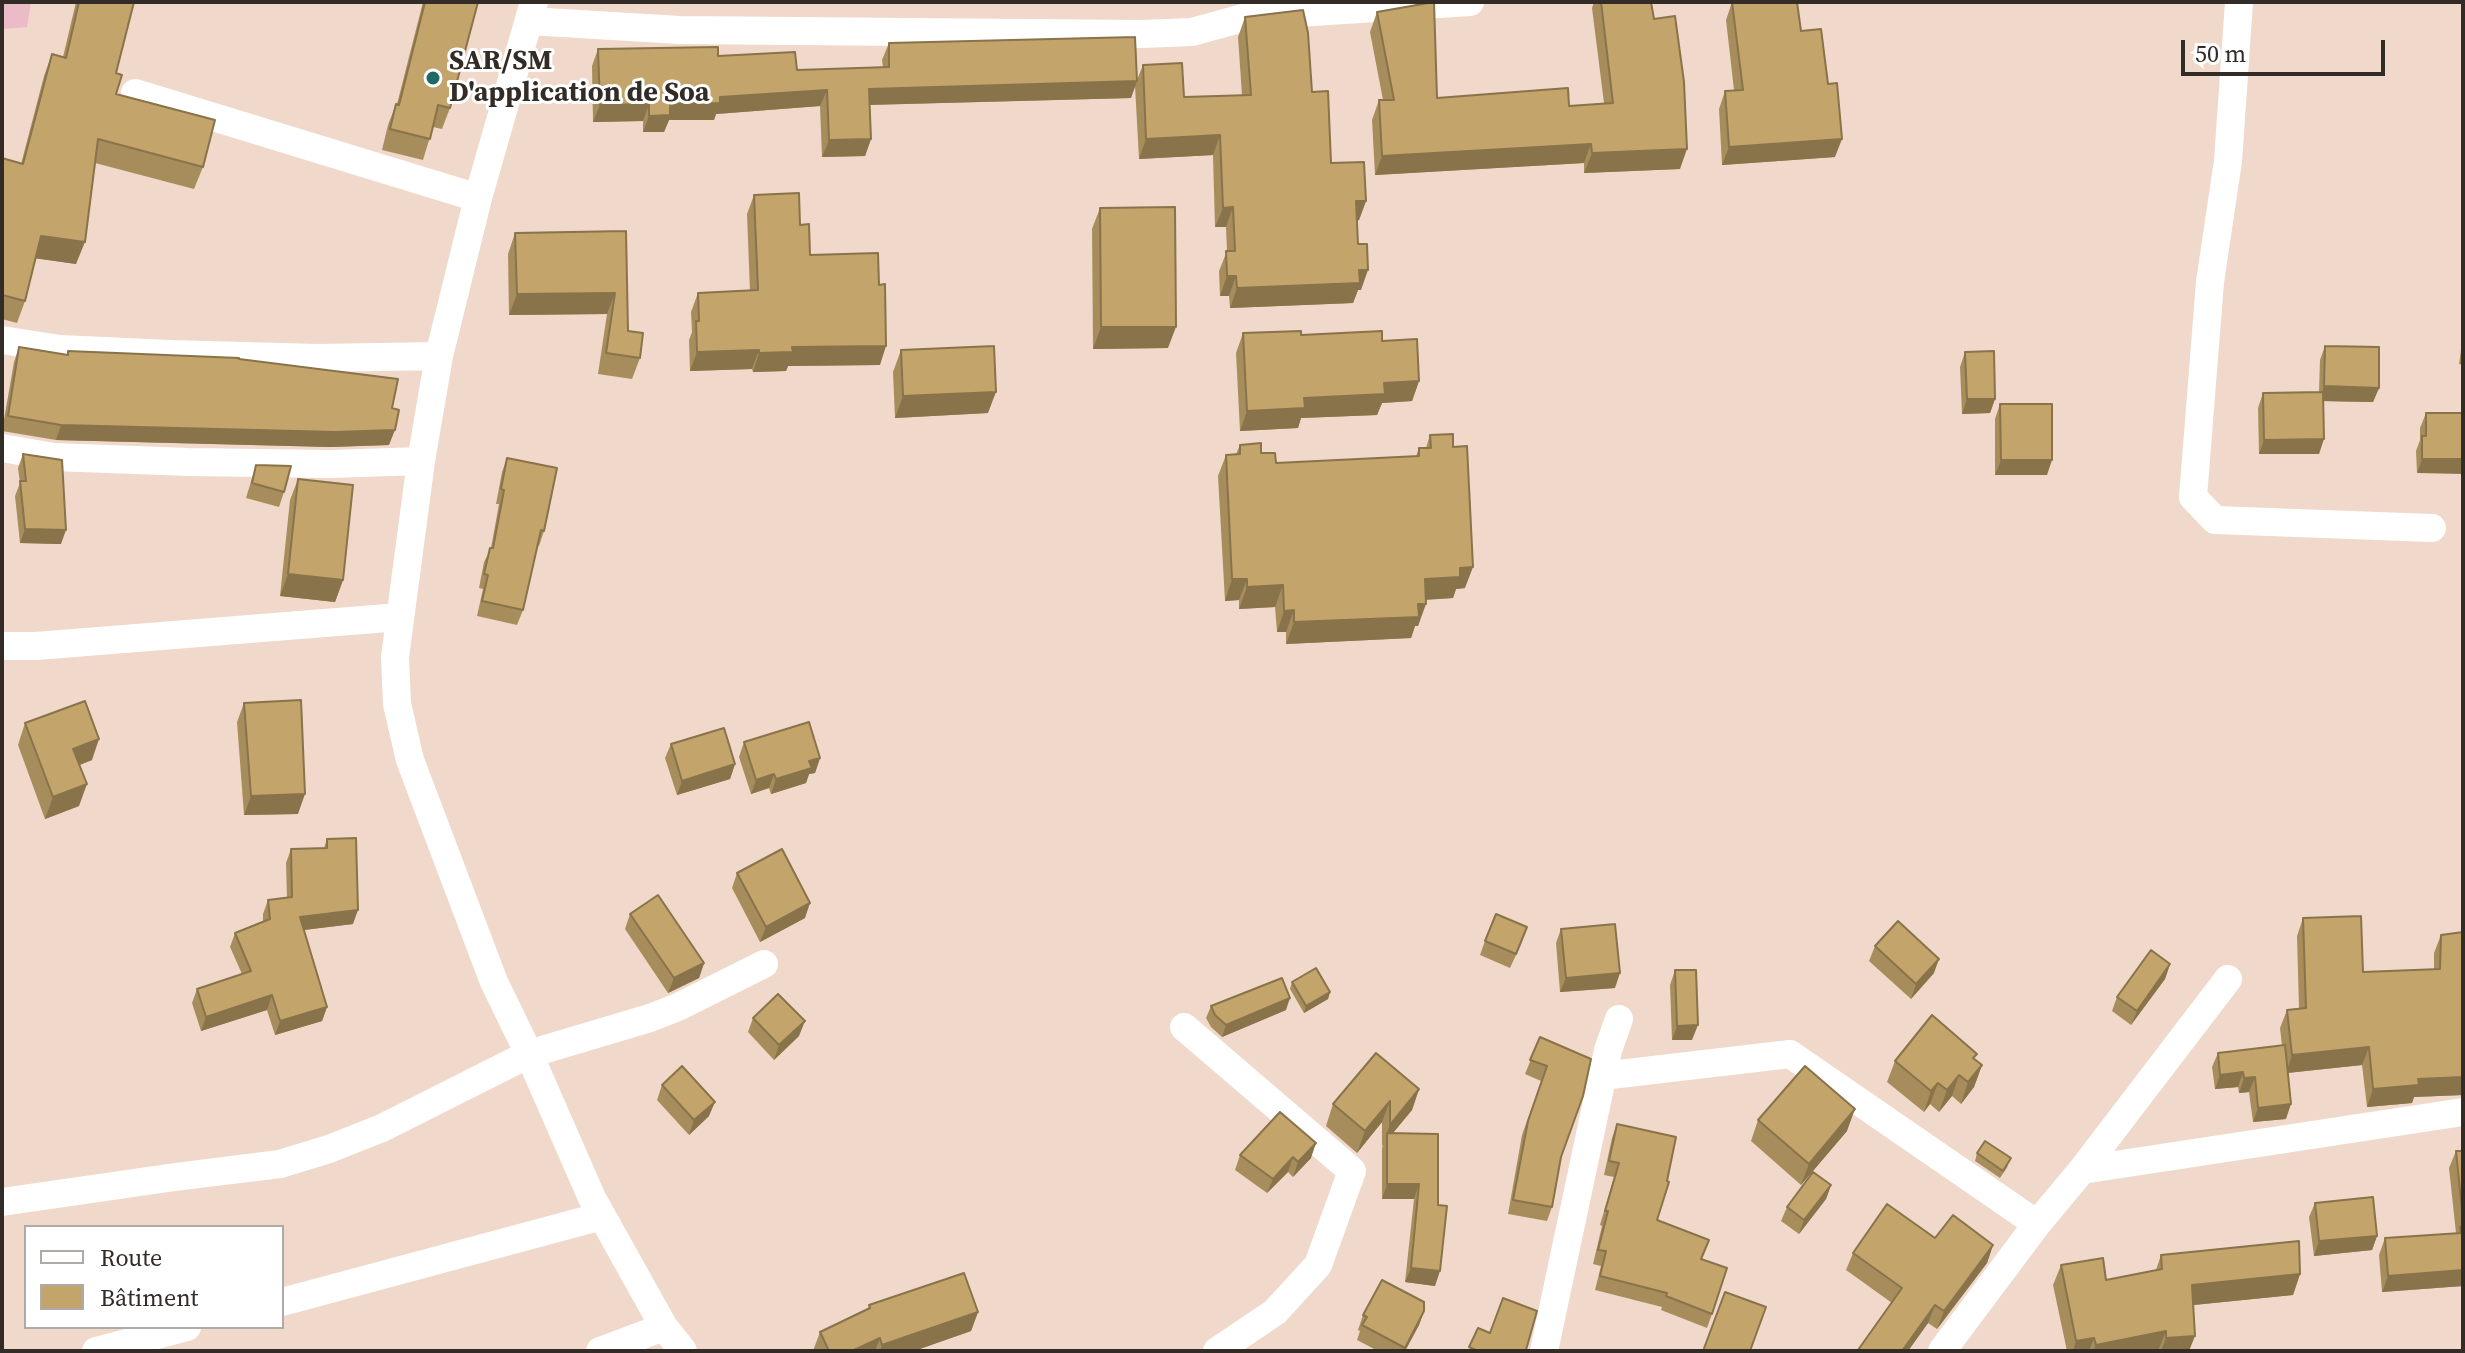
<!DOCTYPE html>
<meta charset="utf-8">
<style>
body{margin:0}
#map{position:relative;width:2465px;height:1353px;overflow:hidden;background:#f0d9ca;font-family:"Source Serif 4",serif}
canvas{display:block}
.frame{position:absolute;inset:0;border:4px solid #332b25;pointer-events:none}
.legend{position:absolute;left:24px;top:1225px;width:260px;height:104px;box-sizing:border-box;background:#fff;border:2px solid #adaaa8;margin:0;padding:10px 14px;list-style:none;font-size:24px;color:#332b25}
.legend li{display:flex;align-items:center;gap:16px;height:40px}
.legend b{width:40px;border:2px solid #adaaa8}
.scale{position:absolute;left:2181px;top:40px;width:204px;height:36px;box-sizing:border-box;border:4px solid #332b25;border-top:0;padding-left:10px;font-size:24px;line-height:28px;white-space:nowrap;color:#332b25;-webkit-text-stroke:6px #fff;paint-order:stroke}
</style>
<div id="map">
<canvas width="2465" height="1353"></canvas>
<div class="frame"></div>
<ul class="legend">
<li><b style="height:10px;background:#fff"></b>Route</li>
<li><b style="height:22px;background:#c3a46b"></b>Bâtiment</li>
</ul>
<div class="scale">50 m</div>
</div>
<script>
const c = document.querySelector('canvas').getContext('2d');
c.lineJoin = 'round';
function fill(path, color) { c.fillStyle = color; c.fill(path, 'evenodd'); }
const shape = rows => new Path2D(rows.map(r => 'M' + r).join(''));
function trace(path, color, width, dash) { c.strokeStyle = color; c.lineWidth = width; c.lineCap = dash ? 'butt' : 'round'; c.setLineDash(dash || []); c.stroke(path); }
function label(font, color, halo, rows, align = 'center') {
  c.font = font + ' "Source Serif 4",serif'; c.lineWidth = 6; c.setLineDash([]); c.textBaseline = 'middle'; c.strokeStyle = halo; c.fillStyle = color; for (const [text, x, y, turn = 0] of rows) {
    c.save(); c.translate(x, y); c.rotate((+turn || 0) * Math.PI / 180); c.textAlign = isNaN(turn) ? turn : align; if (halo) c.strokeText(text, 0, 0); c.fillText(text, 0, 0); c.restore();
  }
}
fill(shape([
 [2,2,31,2,27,27,2,29]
]), '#ebbbc7');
trace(shape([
 [534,2,478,198,439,356,421,461,395,657,397,704,410,760,494,982,529,1054,592,1198,664,1327,683,1351],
 [2239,2,2228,161,2210,282,2193,497,2215,520,2432,528],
 [529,21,680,30,1142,34,1192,32,1250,16,1470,2],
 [135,93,478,198],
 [2,340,60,349,169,354,318,358,439,356],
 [2,448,54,457,189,462,330,464,421,461],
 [2,646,36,646,400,617],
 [1184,1027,1352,1171,1318,1265,1275,1312,1217,1351],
 [1602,1076,1790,1054,2037,1224],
 [2082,1170,2228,979],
 [2,1202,175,1177,280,1164,329,1149,382,1128,529,1054,650,1018,678,1007,764,964],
 [282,1302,602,1216],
 [96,1351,187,1327],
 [600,1351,664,1327],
 [1544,1351,1608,1050,1619,1019],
 [1942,1351,2037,1224,2082,1170,2463,1112]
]), '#fff', 28);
fill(shape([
 [76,2,134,2,116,73,116,94,203,167,194,189,95,163,76,264,35,258,25,301,17,323,2,319,2,158,21,164,44,76,52,54,63,57],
 [423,2,478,2,450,108,442,129,433,127,423,160,382,150,388,125,396,104,397,104],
 [1594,2,1651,2,1680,169,1584,173,1584,163,1375,175,1372,120,1379,100,1383,100,1370,32,1377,12,1437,98,1569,106,1604,103,1592,8],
 [1732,2,1801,31,1835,157,1722,165,1719,109,1725,91,1734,90,1726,20],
 [1245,17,1312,92,1331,163,1366,201,1359,220,1357,221,1361,290,1358,290,1353,303,1230,308,1229,296,1220,296,1219,271,1227,251,1226,227,1215,227,1213,155,1139,159,1135,86,1131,98,869,105,871,139,865,156,822,157,820,106,716,114,714,120,669,120,664,132,643,132,643,121,593,122,592,66,598,49,718,56,797,70,883,67,882,60,889,43,1137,80,1143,65,1184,97,1242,95,1238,37],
 [754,195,800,225,810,255,880,365,788,366,786,371,753,372,752,369,690,371,689,340,692,332,691,312,698,293,750,291,747,214],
 [1100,208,1168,348,1093,349,1092,229],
 [626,231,628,331,640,358,632,379,598,374,607,314,509,315,508,254,515,233],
 [1243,333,1301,335,1382,341,1419,381,1412,401,1382,403,1377,415,1301,418,1298,428,1240,431,1236,353],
 [2463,336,2463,365,2459,364],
 [2325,346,2379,388,2373,402,2323,401,2319,454,2259,454,2258,408,2263,393,2319,392,2320,360],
 [19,347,67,355,68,351,239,359,392,408,389,445,330,447,56,440,2,431,14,362],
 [901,350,988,413,895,418,893,372],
 [1965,352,1995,399,1990,413,1962,414,1960,367],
 [2000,404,2047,475,1995,475,1995,419],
 [2426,413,2463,413,2417,473,2416,451,2420,440,2420,428],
 [1430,435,1465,588,1456,589,1453,598,1426,600,1418,626,1415,626,1411,638,1286,644,1286,632,1277,632,1275,607,1239,609,1239,600,1225,601,1218,476,1226,455,1236,454,1240,445,1261,453,1276,463,1416,456,1419,448,1426,448],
 [23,454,61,544,20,543,15,496,20,483,18,468],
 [507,458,544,531,539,546,538,545,523,610,517,625,477,616,483,589,479,588,484,562,491,548,499,504,496,504,502,472],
 [256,465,284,492,279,507,246,498],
 [298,479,343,580,335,602,280,596,290,500],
 [244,703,298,814,244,815,237,722],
 [25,723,92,760,80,765,79,806,45,819,18,745],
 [744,742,820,758,815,773,809,774,806,783,771,794,769,788,751,794,739,757],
 [671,744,735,764,730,779,677,795,665,758],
 [327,839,353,924,304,930,327,1007,322,1021,275,1035,267,1010,201,1031,192,1003,197,989,242,974,230,947,235,933,263,921,263,914,268,900,287,898,286,863,291,849,324,848],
 [737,873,805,918,760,942,732,888],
 [630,914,704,963,699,978,668,993,625,929],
 [2303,918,2363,972,2434,970,2434,953,2441,935,2463,932,2463,1095,2414,1097,2412,1103,2367,1107,2362,1065,2288,1073,2286,1119,2253,1122,2249,1092,2239,1093,2238,1087,2215,1089,2212,1067,2218,1053,2282,1046,2280,1028,2287,1010,2299,1008,2297,936],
 [1561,929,1615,988,1560,992,1556,943],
 [1485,941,1522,942,1510,968,1480,955],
 [1875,946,1934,973,1911,999,1869,961],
 [2170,964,2165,979,2131,1025,2112,1011,2117,997],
 [1675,970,1692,1040,1672,1040,1670,985],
 [1292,982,1330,992,1328,999,1304,1013,1290,989],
 [1211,1006,1286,1010,1222,1037,1211,1027,1206,1018],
 [753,1018,799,1036,774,1060,748,1032],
 [1540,1037,1583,1096,1561,1157,1552,1207,1547,1221,1508,1214,1522,1135,1541,1081,1525,1074],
 [1975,1060,1982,1065,1974,1087,1961,1104,1952,1096,1939,1112,1930,1104,1924,1112,1887,1082,1895,1061],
 [662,1085,709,1116,689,1135,657,1100],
 [1419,1089,1412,1110,1393,1133,1438,1134,1435,1286,1405,1282,1414,1199,1382,1199,1382,1148,1383,1145,1382,1146,1382,1122,1357,1153,1326,1126,1333,1104],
 [1758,1120,1847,1131,1801,1185,1751,1141],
 [1617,1124,1657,1220,1702,1259,1712,1314,1707,1328,1661,1310,1662,1307,1595,1290,1601,1266,1593,1264,1602,1226,1600,1225,1614,1177,1604,1175,1612,1138],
 [2456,1151,2463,1151,2463,1286,2382,1292,2379,1255,2385,1238,2456,1233,2449,1168],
 [1977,1153,2008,1166,2000,1178,1975,1161],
 [1240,1155,1311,1158,1293,1177,1288,1172,1267,1193,1235,1170],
 [1831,1185,1826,1199,1799,1234,1781,1221,1787,1207],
 [2315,1203,2377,1236,2372,1250,2314,1256,2309,1217],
 [1935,1238,1993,1245,1987,1263,1937,1329,1928,1323,1908,1351,1858,1351,1892,1303,1846,1270,1853,1253],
 [2161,1255,2300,1274,2293,1295,2193,1305,2189,1351,2067,1351,2053,1285,2061,1265,2106,1280,2156,1270],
 [869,1305,978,1312,971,1331,914,1351,813,1351,820,1332,868,1309],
 [1424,1311,1419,1325,1405,1351,1378,1351,1357,1340,1360,1331,1358,1330,1363,1315]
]), '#a88d5c');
fill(shape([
 [1137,81,1131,98,863,105,869,89],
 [827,90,820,106,716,114,714,120,669,120,664,132,643,132,649,116,670,104,720,97],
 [649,104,643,121,593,122,600,105],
 [1220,135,1213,155,1139,159,1146,139],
 [871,139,865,156,822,157,829,140],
 [1842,139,1835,157,1722,165,1729,147],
 [1591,144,1584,163,1375,175,1382,156],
 [1687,149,1680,169,1584,173,1592,153],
 [1356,201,1366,201,1359,220,1349,221],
 [1233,207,1226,227,1215,227,1223,208],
 [41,236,85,242,76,264,33,258],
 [1359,270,1368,270,1361,290,1358,290,1353,303,1230,308,1237,288],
 [1227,276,1236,276,1229,296,1220,296],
 [615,293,607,314,509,315,517,294],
 [1101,327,1176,327,1168,348,1093,349],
 [886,346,880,365,788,366,786,371,753,372,759,353,792,347],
 [759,350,752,369,690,371,697,352],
 [1419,381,1412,401,1382,403,1377,415,1301,418,1298,428,1240,431,1247,411,1304,398,1384,383],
 [2324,386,2379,388,2373,402,2319,401],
 [996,392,988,413,895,418,903,396],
 [1967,399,1995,399,1990,413,1962,414],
 [61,425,395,430,389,445,330,447,56,440],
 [2324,439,2319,454,2259,454,2264,440],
 [2422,459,2463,459,2463,474,2417,473],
 [2001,460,2052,460,2047,475,1995,475],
 [25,529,66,530,61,544,20,543],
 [1473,567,1465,588,1456,589,1453,598,1417,600,1425,579,1460,568],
 [288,574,343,580,335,602,280,596],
 [1232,579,1247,579,1239,600,1225,601],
 [1283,585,1275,607,1239,609,1247,587],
 [1418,604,1426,604,1418,626,1415,626,1411,638,1286,644,1294,622],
 [1294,610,1286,632,1277,632,1284,611],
 [99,739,92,760,66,770,73,749],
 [820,758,815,773,809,774,806,783,771,794,776,779,809,761],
 [735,764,730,779,677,795,682,781],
 [774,774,769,788,751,794,756,780],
 [87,784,79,806,45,819,53,797],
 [305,794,298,814,244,815,251,796],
 [810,903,805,918,760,942,766,927],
 [358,910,353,924,295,931,300,917],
 [1939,959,1934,973,1911,999,1916,984],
 [704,963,699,978,668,993,674,978],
 [2170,964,2165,979,2131,1025,2137,1011],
 [1620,973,1615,988,1560,992,1566,978],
 [1330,992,1328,999,1304,1013,1306,1006],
 [272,995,267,1010,201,1031,206,1017],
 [1290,998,1286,1010,1222,1037,1226,1025],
 [327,1007,322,1021,275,1035,280,1021],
 [805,1021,799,1036,774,1060,779,1045],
 [1698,1025,1692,1040,1672,1040,1677,1026],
 [2369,1047,2362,1065,2286,1073,2292,1055],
 [1982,1065,1974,1087,1961,1104,1968,1082],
 [2243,1072,2238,1087,2215,1089,2220,1075],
 [1959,1075,1952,1096,1939,1112,1947,1090],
 [2255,1077,2249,1092,2239,1093,2244,1078],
 [2463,1077,2463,1095,2414,1097,2412,1103,2367,1107,2373,1089,2418,1079],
 [1938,1083,1930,1104,1924,1112,1931,1091],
 [1419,1089,1412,1110,1387,1140,1387,1133,1382,1146,1390,1125],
 [1390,1101,1382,1122,1357,1153,1365,1131],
 [715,1102,709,1116,689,1135,694,1120],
 [2291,1104,2286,1119,2253,1122,2258,1108],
 [1855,1109,1847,1131,1801,1185,1809,1164],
 [1316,1143,1311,1158,1293,1177,1298,1162],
 [1293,1157,1288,1172,1267,1193,1273,1179],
 [1387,1184,1419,1184,1414,1199,1382,1199],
 [1831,1185,1826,1199,1799,1234,1804,1220],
 [2377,1236,2372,1250,2314,1256,2319,1241],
 [1993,1245,1987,1263,1937,1329,1944,1311],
 [1411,1268,1440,1271,1435,1286,1405,1282],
 [2463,1270,2463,1286,2382,1292,2388,1276],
 [2300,1274,2293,1295,2184,1306,2192,1285],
 [1935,1305,1928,1323,1908,1351,1902,1351],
 [1424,1311,1419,1325,1405,1351,1404,1351],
 [978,1312,971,1331,914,1351,880,1351,882,1345],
 [2166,1331,2158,1351,2093,1351,2096,1345],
 [2195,1336,2189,1351,2161,1351,2166,1338],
 [880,1338,875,1351,852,1351],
 [2094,1338,2089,1351,2073,1351,2076,1341]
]), '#88734b');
const building = shape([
 [79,2,134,2,116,73,122,75,116,94,215,120,203,167,98,139,85,242,41,236,25,301,2,295,2,158,23,164,52,54,66,58,79,2],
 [425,2,478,2,450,108,438,105,430,139,390,129,396,104,399,105,425,2],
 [1434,2,1437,98,1568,88,1569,106,1613,103,1601,2,1651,2,1654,19,1675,16,1684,82,1687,149,1592,153,1591,144,1382,156,1379,100,1394,100,1377,12,1434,2],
 [1732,2,1797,2,1801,31,1821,29,1828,84,1837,83,1842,139,1729,147,1725,91,1743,90,1732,2],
 [1303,10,1308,33,1312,92,1328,91,1331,163,1364,162,1366,201,1356,201,1358,244,1367,244,1368,270,1359,270,1360,283,1237,288,1236,276,1227,276,1226,251,1235,251,1233,207,1223,208,1220,135,1146,139,1143,65,1182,63,1184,97,1251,95,1245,17,1303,10],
 [1135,37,1137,81,869,89,871,139,829,140,827,90,720,97,720,103,670,104,670,115,649,116,649,104,600,105,598,49,718,47,718,56,795,52,797,70,889,67,889,43,1135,37],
 [799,193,800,225,809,224,810,255,878,253,879,285,885,284,886,346,792,347,793,352,759,353,759,350,697,352,696,321,699,321,698,293,758,290,754,195,799,193],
 [1175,207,1176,327,1101,327,1100,208,1175,207],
 [626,231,628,331,643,333,640,358,606,353,615,293,517,294,515,233,626,231],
 [1301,331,1301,335,1382,331,1382,341,1417,339,1419,381,1384,383,1385,394,1304,398,1305,408,1247,411,1243,333,1301,331],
 [994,346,996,392,903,396,901,350,994,346],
 [2325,346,2379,347,2379,388,2324,386,2325,346],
 [19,347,68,355,68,351,239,358,239,359,398,379,392,408,399,410,395,430,335,432,61,425,8,416,19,347],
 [1994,351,1995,399,1967,399,1965,352,1994,351],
 [2323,392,2324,439,2264,440,2263,393,2323,392],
 [2000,404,2052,404,2052,460,2001,460,2000,404],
 [2426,413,2463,413,2463,459,2422,459,2422,436,2426,436,2426,413],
 [1453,434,1453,447,1467,446,1473,567,1460,568,1460,577,1425,579,1426,604,1418,604,1419,617,1294,622,1294,610,1284,611,1283,585,1247,587,1247,579,1232,579,1226,455,1240,454,1240,445,1261,443,1261,453,1275,453,1276,463,1419,456,1419,448,1431,448,1430,435,1453,434],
 [23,454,62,460,66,530,25,529,20,481,26,481,23,454],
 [507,458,557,468,544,531,541,530,523,610,482,601,488,575,484,574,490,548,493,548,504,490,501,489,507,458],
 [256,465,291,466,284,492,252,483,256,465],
 [298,479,353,485,343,580,288,574,298,479],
 [301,700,305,794,251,796,244,703,301,700],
 [85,701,99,739,73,749,87,784,53,797,25,723,85,701],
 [809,722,820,758,809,761,812,768,776,779,774,774,756,780,744,742,809,722],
 [724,728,735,764,682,781,671,744,724,728],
 [356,838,358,910,300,917,327,1007,280,1021,272,995,206,1017,197,989,251,971,235,933,270,919,268,900,292,897,291,849,327,848,327,839,356,838],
 [782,849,810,903,766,927,737,873,782,849],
 [658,895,704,963,674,978,630,914,658,895],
 [1496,914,1527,927,1516,954,1485,941,1496,914],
 [2361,916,2363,972,2440,969,2441,935,2463,932,2463,1077,2418,1079,2419,1085,2373,1089,2369,1047,2292,1055,2287,1010,2306,1008,2303,918,2361,916],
 [1898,921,1939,959,1916,984,1875,946,1898,921],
 [1615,924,1620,973,1566,978,1561,929,1615,924],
 [2151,950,2170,964,2137,1011,2117,997,2151,950],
 [1316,968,1330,992,1306,1006,1292,982,1316,968],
 [1675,970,1696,970,1698,1025,1677,1026,1675,970],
 [1282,978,1290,998,1226,1025,1215,1015,1211,1006,1282,978],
 [778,994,805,1021,779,1045,753,1018,778,994],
 [1932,1015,1977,1054,1973,1058,1982,1065,1968,1082,1959,1075,1947,1090,1938,1083,1931,1091,1895,1061,1932,1015],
 [1540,1037,1591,1059,1583,1096,1561,1157,1552,1207,1513,1200,1528,1121,1547,1066,1530,1060,1540,1037],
 [2285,1045,2291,1104,2258,1108,2255,1077,2244,1078,2243,1072,2220,1075,2218,1053,2285,1045],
 [1376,1053,1419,1089,1390,1125,1390,1101,1365,1131,1333,1104,1376,1053],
 [682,1066,715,1102,694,1120,662,1085,682,1066],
 [1805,1066,1855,1109,1809,1164,1758,1120,1805,1066],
 [1280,1112,1316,1143,1298,1162,1293,1157,1273,1179,1240,1155,1280,1112],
 [1617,1124,1676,1137,1667,1181,1669,1182,1657,1220,1709,1240,1701,1259,1727,1268,1712,1314,1666,1296,1667,1293,1600,1276,1606,1251,1598,1250,1608,1211,1605,1211,1619,1163,1609,1161,1617,1124],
 [1387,1133,1438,1134,1438,1205,1447,1206,1440,1271,1411,1268,1419,1184,1387,1184,1387,1133],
 [1985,1141,2011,1158,2003,1171,1977,1153,1985,1141],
 [2456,1151,2463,1151,2463,1221,2456,1151],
 [1813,1172,1831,1185,1804,1220,1787,1207,1813,1172],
 [2373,1197,2377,1236,2319,1241,2315,1203,2373,1197],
 [1887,1204,1935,1238,1953,1215,1993,1245,1944,1311,1935,1305,1902,1351,1859,1351,1858,1350,1902,1288,1853,1253,1887,1204],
 [2460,1227,2463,1227,2463,1270,2388,1276,2385,1238,2461,1233,2460,1227],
 [2299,1241,2300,1274,2192,1285,2195,1336,2166,1338,2166,1331,2096,1345,2094,1338,2076,1341,2061,1265,2103,1258,2106,1280,2162,1269,2161,1255,2299,1241],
 [964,1273,978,1312,882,1345,880,1338,852,1351,829,1351,820,1332,870,1308,869,1305,964,1273],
 [1382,1280,1424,1302,1424,1311,1405,1348,1362,1325,1367,1317,1363,1315,1382,1280],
 [1725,1292,1766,1307,1750,1351,1703,1351,1725,1292],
 [1503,1298,1537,1311,1526,1350,1529,1351,1478,1351,1469,1347,1478,1328,1490,1333,1503,1298]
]);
fill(building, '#c3a46b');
trace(building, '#88734b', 2);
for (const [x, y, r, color] of [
 [433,78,8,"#1e6965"]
]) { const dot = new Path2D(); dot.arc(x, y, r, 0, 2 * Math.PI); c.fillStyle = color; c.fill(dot); trace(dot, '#fff', 3); }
label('bold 28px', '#332b25', '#fff', [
 ["SAR/SM",449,62],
 ["D'application de Soa",449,94]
], 'left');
</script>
